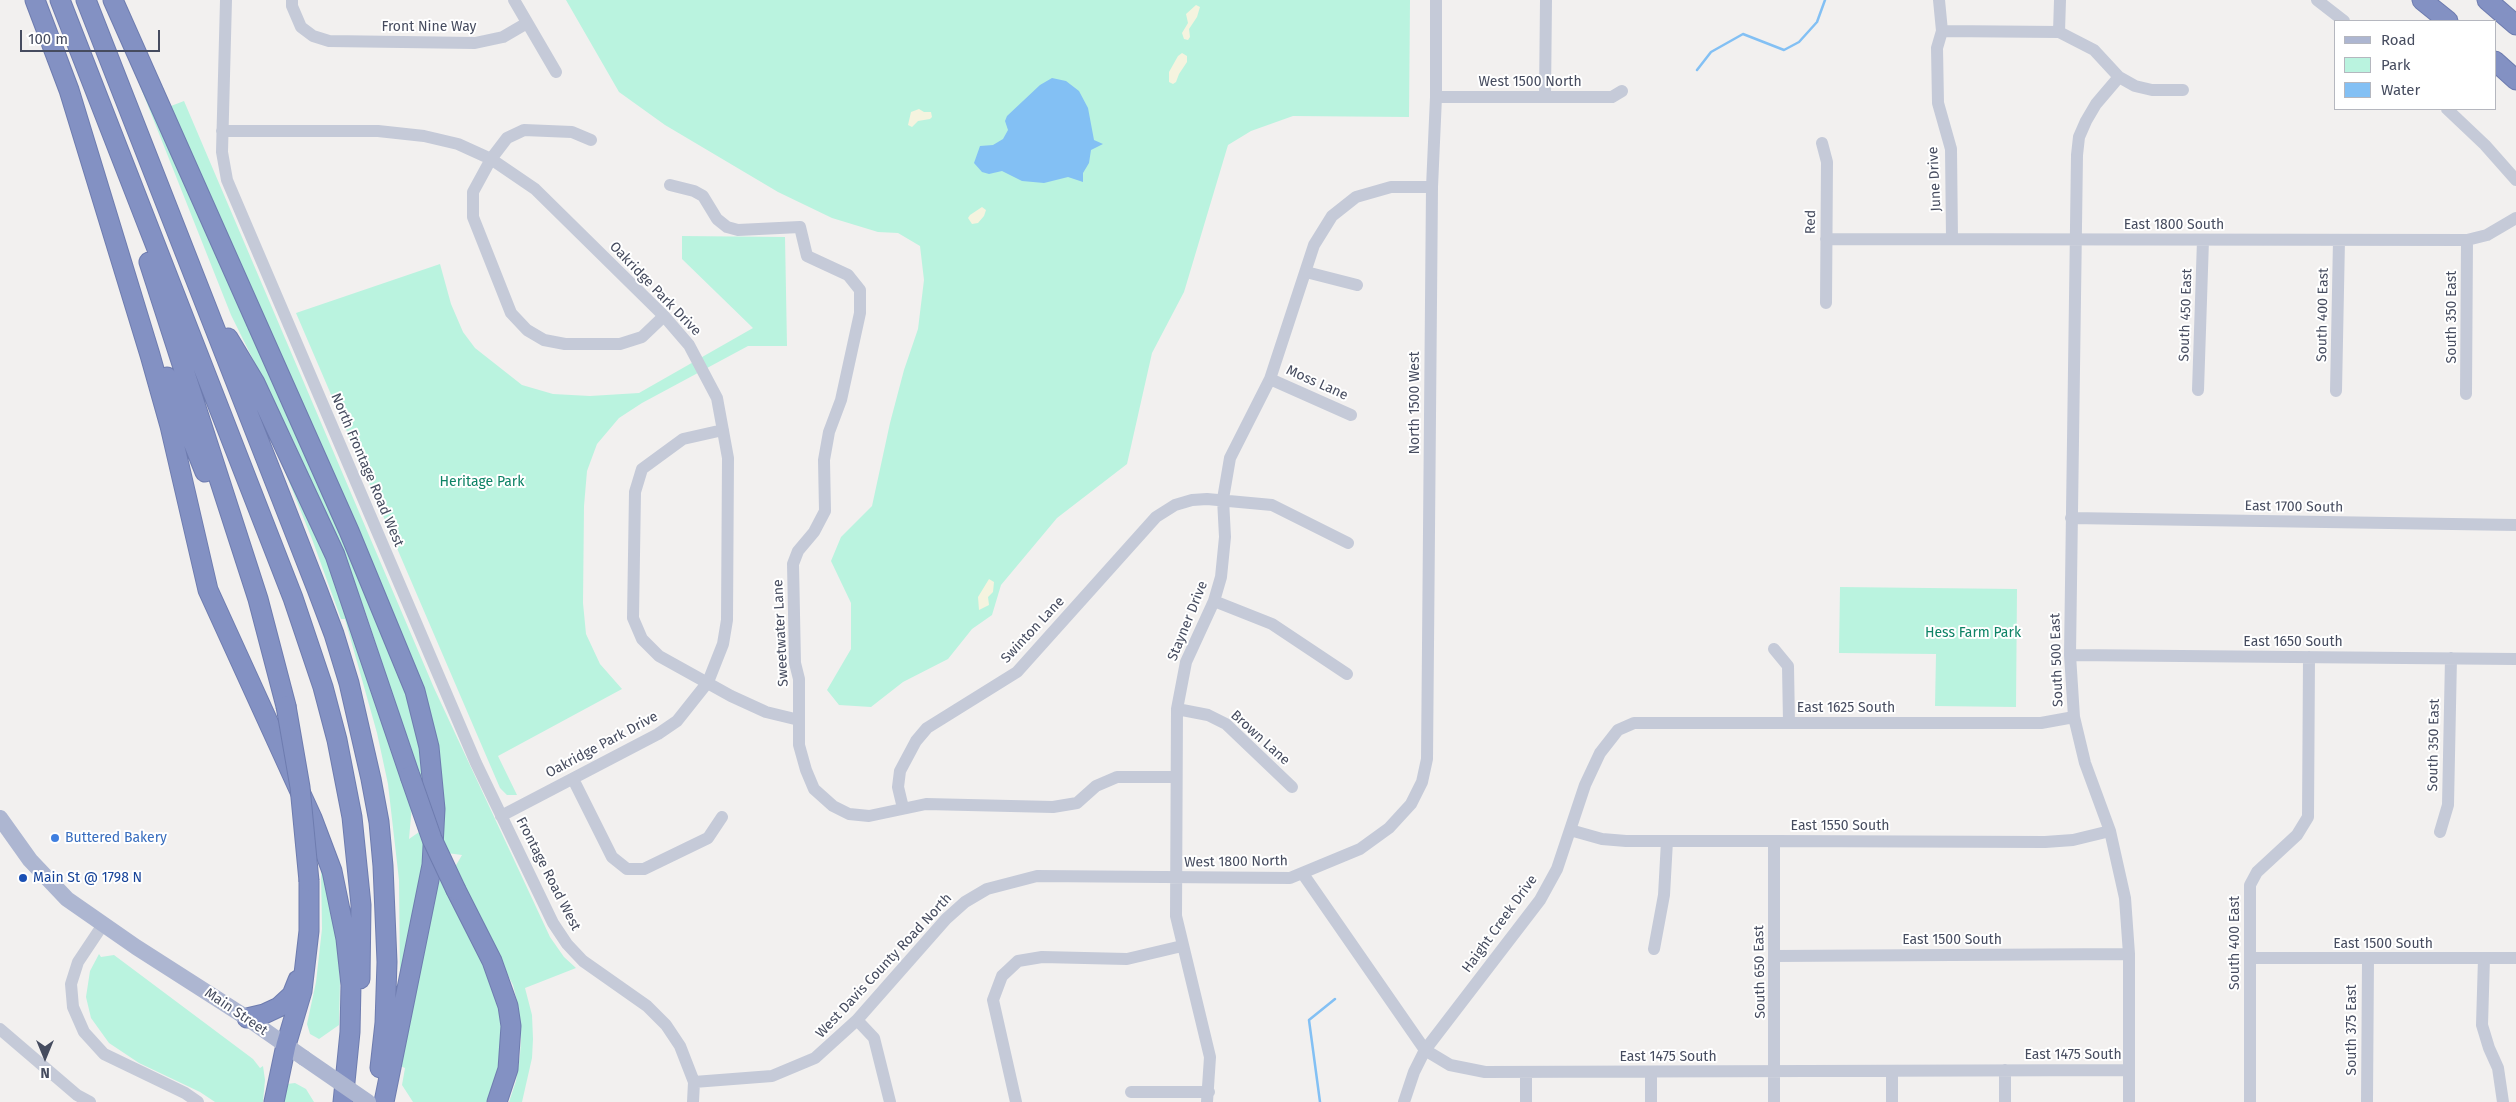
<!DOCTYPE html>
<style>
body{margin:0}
#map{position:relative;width:2516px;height:1102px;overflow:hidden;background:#f2f0ef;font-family:"Fira Sans",sans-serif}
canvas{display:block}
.legend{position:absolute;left:2334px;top:20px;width:162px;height:90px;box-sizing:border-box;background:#fff;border:1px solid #b5b7bf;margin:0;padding:6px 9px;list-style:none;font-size:15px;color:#464c5f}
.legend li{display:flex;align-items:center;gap:10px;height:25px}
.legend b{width:25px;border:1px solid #b5b7bf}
.north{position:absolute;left:20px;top:1032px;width:50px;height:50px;-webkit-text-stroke:4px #fff;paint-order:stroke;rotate:180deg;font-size:14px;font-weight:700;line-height:20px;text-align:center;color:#464c5f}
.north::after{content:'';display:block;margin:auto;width:18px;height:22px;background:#464c5f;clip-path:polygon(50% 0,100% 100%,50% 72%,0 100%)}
.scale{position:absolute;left:20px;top:30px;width:140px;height:22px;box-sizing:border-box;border:2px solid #464c5f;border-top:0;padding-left:6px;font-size:15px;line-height:18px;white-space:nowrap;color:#464c5f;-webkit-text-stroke:4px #fff;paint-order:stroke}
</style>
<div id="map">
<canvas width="2516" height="1102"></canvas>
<ul class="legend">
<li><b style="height:6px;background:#adb6d1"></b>Road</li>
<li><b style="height:14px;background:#baf3df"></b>Park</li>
<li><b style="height:14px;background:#83c0f4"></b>Water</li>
</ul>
<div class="north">N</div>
<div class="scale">100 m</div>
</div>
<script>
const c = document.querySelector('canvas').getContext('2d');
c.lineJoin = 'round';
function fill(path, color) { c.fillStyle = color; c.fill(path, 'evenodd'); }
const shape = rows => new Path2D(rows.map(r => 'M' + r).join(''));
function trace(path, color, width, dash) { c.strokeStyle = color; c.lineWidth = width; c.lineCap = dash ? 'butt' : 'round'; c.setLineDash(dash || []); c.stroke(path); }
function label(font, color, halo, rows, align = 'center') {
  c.font = font + ' "Fira Sans",sans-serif'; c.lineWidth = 4; c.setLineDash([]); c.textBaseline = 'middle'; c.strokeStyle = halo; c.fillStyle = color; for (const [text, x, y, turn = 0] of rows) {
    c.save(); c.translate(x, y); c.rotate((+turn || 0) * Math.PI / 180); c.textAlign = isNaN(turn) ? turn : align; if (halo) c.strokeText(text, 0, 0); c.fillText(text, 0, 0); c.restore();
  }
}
fill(shape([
 [566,0,1410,0,1409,117,1293,116,1251,131,1228,145,1184,292,1152,353,1127,464,1057,518,1001,585,992,615,972,629,948,659,903,682,871,707,839,705,827,690,851,649,851,603,831,561,841,537,872,506,890,423,904,370,918,329,924,280,920,246,898,233,878,232,832,218,778,192,665,125,619,92],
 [125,48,312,463,408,691,423,761,426,796,366,614,337,539,293,440,231,315],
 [184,101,434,688,550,937,564,957,576,968,525,988,532,1015,533,1039,532,1058,522,1102,509,1102,516,1081,520,1055,521,1039,517,1001,513,985,465,892,455,867,462,855,447,853,442,838,421,685,379,581,187,147,171,106],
 [682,236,785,237,787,346,748,346,642,403,619,418,597,444,587,471,584,506,583,603,586,634,600,664,622,689,498,756,517,795,507,795,500,788,296,313,440,264,451,304,463,332,475,348,522,385,553,394,590,396,639,393,753,328,682,259],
 [269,432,330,555,412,805,409,839,422,830,427,843,400,980,399,880,388,784,377,733,345,619,341,619,312,539],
 [1840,587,2017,589,2016,707,1935,706,1936,654,1839,653],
 [321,870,323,870,336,932,340,981,339,1025,319,1039,310,1034,307,1024,316,982,322,929],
 [442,880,485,961,502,1012,501,1066,490,1102,413,1102,402,1085,405,1068,400,1066,438,881],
 [99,954,101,957,114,955,253,1059,260,1068,263,1066,265,1080,263,1102,215,1102,200,1092,139,1063,109,1043,91,1018,86,997,90,971],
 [295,1083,306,1089,314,1102,283,1102,287,1084]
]), '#baf3df');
fill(shape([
 [1196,5,1200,7,1197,17,1189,29,1190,37,1188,40,1184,39,1182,33,1188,23,1186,14],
 [1182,53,1187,56,1187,62,1179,74,1176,82,1173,84,1169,82,1169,72,1178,56],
 [919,109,924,112,931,112,932,117,930,119,918,121,912,127,908,125,911,112],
 [982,207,986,210,984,216,978,223,972,224,968,218,970,215],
 [989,579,994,582,993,592,988,597,989,605,979,610,978,597]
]), '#f5f3df');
fill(shape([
 [1052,78,1066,81,1079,91,1088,108,1094,140,1103,144,1091,150,1089,163,1083,173,1083,182,1068,177,1044,183,1022,181,1002,171,989,174,982,172,974,163,980,146,993,145,1003,139,1008,130,1005,121,1007,116,1040,85]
]), '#83c0f4');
trace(shape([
 [1697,70,1711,52,1743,34,1784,50,1799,42,1817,22,1825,0],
 [1320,1102,1309,1020,1335,999]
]), '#83c0f4', 2.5);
const highway = shape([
 [35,0,69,90,150,355,170,426,208,590,312,818,332,871,346,939,351,985,350,1032,343,1102],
 [60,0,293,598,323,687,337,740,352,817,361,905,360,979],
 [86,0,317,589,334,634,349,683,371,779,379,822,383,866,387,962,385,1023,380,1068],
 [113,0,349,531,415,691,429,747,435,809,432,865,384,1102],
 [2422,0,2448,21],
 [2487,0,2516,25],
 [2495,61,2516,80],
 [149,262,258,599,286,706],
 [228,338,255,383,335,555,410,776],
 [167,377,205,472],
 [456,890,492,961,508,1006,511,1026,508,1069,497,1102],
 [247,1018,264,1014,279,1007,292,995,298,980],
 [274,1102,286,1045,302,991,309,931,309,881]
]);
trace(highway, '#6e7caf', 21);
trace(shape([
 [226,0,222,152,227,180,476,763,553,923,567,944,583,961,647,1006,666,1025,680,1046,694,1082,693,1102],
 [292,0,292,6,301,27,313,36,329,41,475,43,503,37,527,23],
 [514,0,556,72],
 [1939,0,1942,31,1937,48,1938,103,1951,149,1952,239],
 [2317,0,2344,21],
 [1942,31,2059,32,2094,50,2119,77,2135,86,2152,90,2183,90],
 [2059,32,2060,0],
 [2119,77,2096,104,2086,121,2079,137,2077,155,2070,655,2074,717,2085,763,2110,831,2125,898,2129,954,2129,1102],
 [1436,97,1612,97,1622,91],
 [1545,97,1546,0],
 [2447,109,2485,145,2516,180],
 [222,131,378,131,424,136,458,144,491,159,535,189,664,316,689,345,717,398,728,458,727,620,723,644,708,682,677,721,658,734,501,816],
 [591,140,572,132,524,130,507,138,491,159,473,192,473,217,511,313,527,330,544,340,565,344,620,344,642,337,664,316],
 [1822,143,1827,162,1826,303],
 [670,185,694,191,703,196,717,219,727,227,738,230,800,227,807,256,848,275,860,290,860,313,841,400,829,432,824,460,825,511,814,532,798,551,793,564,795,663,799,679,799,745,806,770,814,789,833,806,849,814,869,816,926,804,1053,807,1077,803,1096,786,1117,777,1176,777],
 [1826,239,2467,240,2487,235,2516,218],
 [1306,272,1357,285],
 [1270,379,1351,415],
 [2198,390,2203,240],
 [2336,391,2339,240],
 [2466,394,2467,240],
 [723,430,683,439,642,469,635,492,633,618,642,639,659,656,731,696,766,712,799,720],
 [2071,518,2516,525],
 [1214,601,1272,624,1347,674],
 [1774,649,1788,666,1789,723],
 [2070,655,2516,659],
 [1177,709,1208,715,1226,724,1292,787],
 [573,779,612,857,627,869,644,869,708,838,722,817],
 [903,808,898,787,900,771,916,741,927,728,1017,672,1156,517,1175,505,1192,500,1207,499,1272,505,1348,543],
 [1570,830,1602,839,1626,841,1774,841,2045,842,2073,840,2110,831],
 [2440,832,2448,805,2451,658],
 [1774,841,1774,1102],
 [1303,874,1425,1050,1450,1065,1485,1072,2129,1070],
 [104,923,78,962,71,984,73,1007,84,1032,104,1054,185,1093,198,1102],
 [1654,949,1664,895,1667,841],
 [1775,956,2129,954],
 [2250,958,2516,958],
 [2484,958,2482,1025,2489,1048,2498,1068,2503,1102],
 [857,1020,874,1038,890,1102],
 [0,1029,77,1095,90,1102],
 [2005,1070,2005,1102],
 [1651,1072,1651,1102],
 [694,1082,772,1076,815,1058,857,1020,946,919,965,902,987,889,1037,876,1290,878,1360,849,1389,828,1411,804,1422,782,1427,759,1432,187,1436,97,1436,0],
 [1131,1092,1209,1092],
 [1016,1102,993,1000,1002,976,1018,961,1042,957,1127,959,1182,946],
 [1207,1102,1210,1057,1176,916,1177,709,1186,662,1214,601,1221,577,1225,537,1223,499,1230,458,1270,379,1314,245,1332,216,1356,197,1391,187,1432,187],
 [1404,1102,1414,1072,1425,1050,1540,900,1557,869,1585,785,1600,753,1618,730,1634,723,2041,723,2074,717],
 [1526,1102,1526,1072],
 [1892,1102,1892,1071],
 [2250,1102,2250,885,2257,872,2297,835,2308,817,2309,657],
 [2367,1102,2368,959]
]), '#c5cad8', 12);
trace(shape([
 [0,818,30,860,67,899,136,947,247,1018,304,1058]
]), '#adb6d1', 16);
trace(highway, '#8391c3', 19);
const highwayBridge = shape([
 [286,706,300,787,309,881],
 [410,776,432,839,456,890]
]);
trace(highwayBridge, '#6e7caf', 21, []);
trace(shape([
 [304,1058,368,1102]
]), '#adb6d1', 16);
trace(highwayBridge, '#8391c3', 19);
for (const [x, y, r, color] of [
 [55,838,5,"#3f7fe0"],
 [23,878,5,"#1a4fb4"]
]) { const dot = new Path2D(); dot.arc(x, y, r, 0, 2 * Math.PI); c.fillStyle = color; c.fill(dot); trace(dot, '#fff', 2); }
label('14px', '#464c5f', '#fff', [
 ["Front Nine Way",429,27],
 ["West 1500 North",1530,82],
 ["June Drive",1935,179,-93],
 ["Red",1811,222,-89],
 ["East 1800 South",2174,225],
 ["Oakridge Park Drive",655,289,46],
 ["South 450 East",2186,315,-88],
 ["South 400 East",2323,315,-89],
 ["South 350 East",2452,317,-90],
 ["Moss Lane",1317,383,24],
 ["North 1500 West",1415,403,-90],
 ["North Frontage Road West",367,470,67],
 ["East 1700 South",2294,507,1],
 ["Stayner Drive",1188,621,-68],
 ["Swinton Lane",1033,630,-47],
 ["Sweetwater Lane",781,633,-93],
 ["East 1650 South",2293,642],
 ["South 500 East",2057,660,-92],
 ["East 1625 South",1846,708],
 ["Brown Lane",1260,738,42],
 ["Oakridge Park Drive",602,745,-28],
 ["South 350 East",2434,745,-89],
 ["East 1550 South",1840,826],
 ["West 1800 North",1236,862,-1],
 ["Frontage Road West",548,874,63],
 ["Haight Creek Drive",1500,924,-54],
 ["East 1500 South",1952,940],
 ["South 400 East",2235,943,-90],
 ["East 1500 South",2383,944],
 ["West Davis County Road North",884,966,-47],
 ["South 650 East",1760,972,-91],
 ["Main Street",236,1012,34],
 ["South 375 East",2352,1030,-90],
 ["East 1475 South",2073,1055],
 ["East 1475 South",1668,1057]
]);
label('14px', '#0e8366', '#fff', [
 ["Heritage Park",482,482],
 ["Hess Farm Park",1973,633]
]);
label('14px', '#366cbe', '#fff', [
 ["Buttered Bakery",65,838]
], 'left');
label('14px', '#164399', '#fff', [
 ["Main St @ 1798 N",33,878]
], 'left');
</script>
